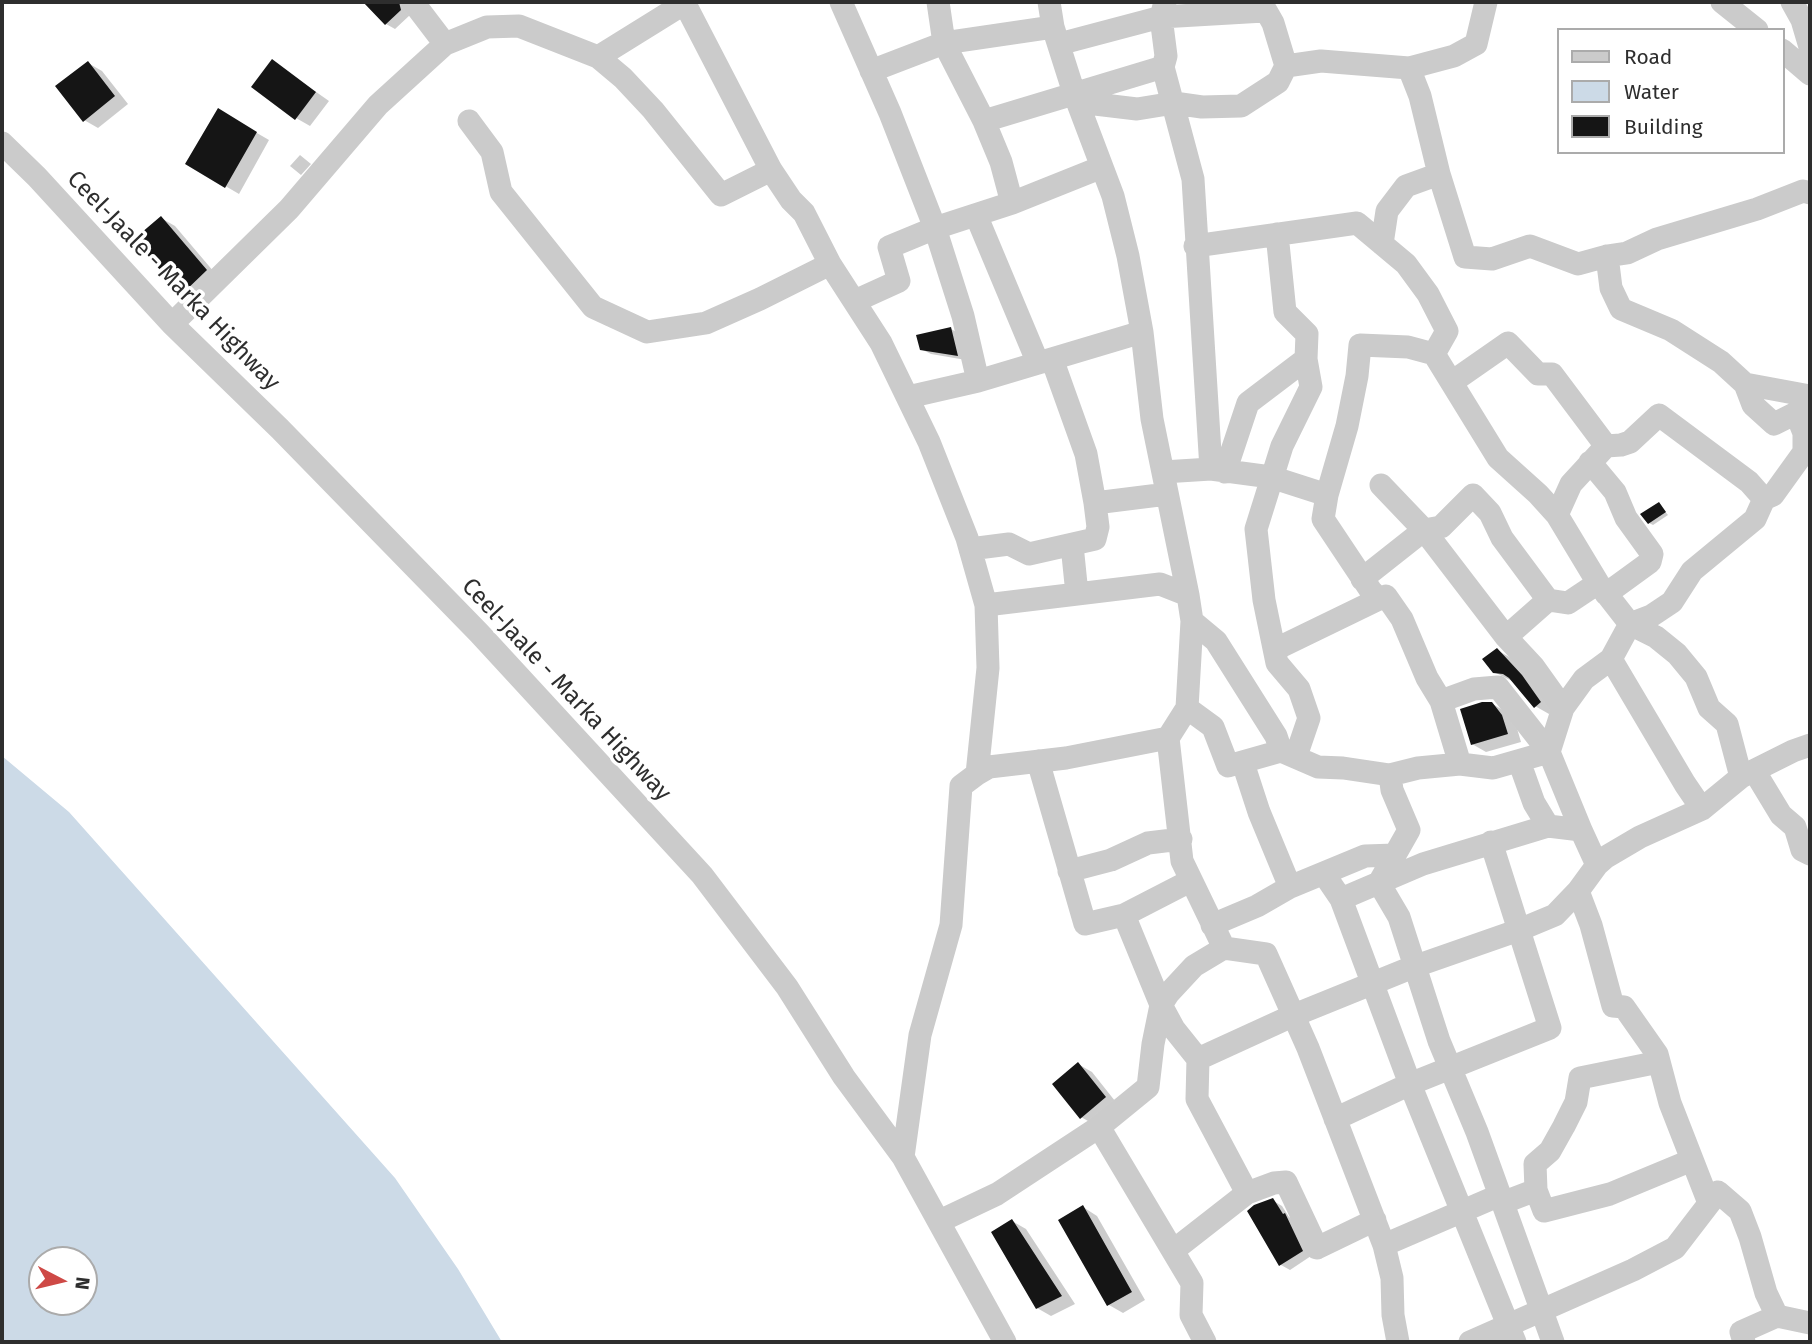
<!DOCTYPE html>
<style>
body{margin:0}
#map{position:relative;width:1812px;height:1344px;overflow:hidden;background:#fff;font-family:"Fira Sans",sans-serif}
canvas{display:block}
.frame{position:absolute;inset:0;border:4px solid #2e2e2e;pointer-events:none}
.legend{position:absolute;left:1557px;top:28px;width:228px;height:126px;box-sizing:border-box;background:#fff;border:2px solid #ababab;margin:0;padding:9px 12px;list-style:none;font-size:21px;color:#2e2e2e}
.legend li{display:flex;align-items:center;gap:14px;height:35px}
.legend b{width:35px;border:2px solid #ababab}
.north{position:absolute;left:28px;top:1246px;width:70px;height:70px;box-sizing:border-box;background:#fff;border:2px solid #ababab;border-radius:50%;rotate:97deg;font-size:19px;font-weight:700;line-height:28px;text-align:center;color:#2e2e2e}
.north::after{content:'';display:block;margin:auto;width:24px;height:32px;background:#ce4946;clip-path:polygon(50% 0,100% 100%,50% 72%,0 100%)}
</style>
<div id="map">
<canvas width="1812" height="1344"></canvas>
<div class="frame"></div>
<ul class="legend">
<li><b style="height:9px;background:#cbcbcb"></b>Road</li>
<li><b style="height:19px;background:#ccdae7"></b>Water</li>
<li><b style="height:19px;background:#151515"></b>Building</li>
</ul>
<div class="north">N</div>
</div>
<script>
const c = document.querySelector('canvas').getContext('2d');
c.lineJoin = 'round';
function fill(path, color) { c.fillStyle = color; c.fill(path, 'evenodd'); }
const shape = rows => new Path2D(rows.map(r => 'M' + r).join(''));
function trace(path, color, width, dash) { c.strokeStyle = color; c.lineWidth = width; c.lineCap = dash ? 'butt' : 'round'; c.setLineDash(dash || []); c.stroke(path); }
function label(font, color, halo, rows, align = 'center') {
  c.font = font + ' "Fira Sans",sans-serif'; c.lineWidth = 7; c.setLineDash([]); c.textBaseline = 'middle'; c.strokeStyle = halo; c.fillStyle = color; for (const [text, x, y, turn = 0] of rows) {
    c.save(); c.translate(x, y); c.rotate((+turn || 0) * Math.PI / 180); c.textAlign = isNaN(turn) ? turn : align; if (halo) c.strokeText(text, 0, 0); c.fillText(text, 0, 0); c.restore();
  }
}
fill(shape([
 [2,756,69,812,395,1178,458,1269,502,1342,2,1342],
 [42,1260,84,1260,84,1302,42,1302]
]), '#ccdae7');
fill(shape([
 [366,2,401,2,410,15,395,29,386,24],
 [272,61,329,101,310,126,296,118],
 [88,63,102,71,128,104,98,128,84,120],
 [219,111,269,140,239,194,188,164],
 [300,155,311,164,301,175,290,166],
 [161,218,175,226,220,279,196,302,182,294,136,239],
 [951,329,960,334,966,360,931,354,921,349],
 [1659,504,1668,515,1653,525,1649,523],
 [1497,650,1511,658,1536,685,1554,710,1549,714,1535,706,1512,681,1494,672],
 [1491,703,1506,712,1516,725,1521,742,1486,752,1472,744],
 [1078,1064,1092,1072,1119,1106,1095,1125,1081,1117],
 [1272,1200,1282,1206,1289,1217,1294,1220,1311,1256,1290,1270,1281,1265,1249,1211],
 [1083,1207,1097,1216,1145,1300,1123,1313,1109,1305],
 [1012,1221,1026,1229,1075,1304,1051,1316,1037,1308]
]), '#0003');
fill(shape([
 [363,2,399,2,401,10,385,25],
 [272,59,316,92,295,120,251,87],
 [88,61,115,96,83,122,55,86],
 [218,108,257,132,225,188,185,164],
 [161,216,207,270,181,295,134,239],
 [951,327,958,356,920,350,916,335],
 [1659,502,1666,512,1648,524,1640,514],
 [1497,648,1522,675,1541,702,1534,708,1509,678,1503,674,1493,673,1482,659],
 [1482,702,1492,702,1502,715,1508,734,1471,745,1460,709],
 [1078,1062,1106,1097,1080,1119,1052,1084],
 [1273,1198,1283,1214,1285,1213,1303,1251,1279,1266,1247,1211,1254,1205],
 [1083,1205,1132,1292,1107,1306,1058,1220],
 [1012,1219,1062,1296,1036,1309,991,1232]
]), '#151515');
trace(shape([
 [413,2,445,44],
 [684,2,771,170,791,200,804,213,830,264,881,343,929,442,967,538,986,605,988,668,977,774,961,786,951,925,920,1035,903,1157],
 [841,2,890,113,935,228,963,316,978,381],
 [938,2,944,43,984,121,1001,162,1012,203],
 [1049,2,1053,27,1074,93,1113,196,1128,256,1142,332,1152,419,1188,595,1192,621,1187,708,1168,738,1182,861,1224,948,1266,954,1308,1048,1384,1245,1392,1278,1393,1315,1398,1342],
 [1165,2,1161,17,1166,56,1163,67,1193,179,1211,469],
 [1261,2,1273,23,1286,66],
 [1722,2,1757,30],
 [1792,2,1802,20,1810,47],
 [1059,44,1161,17,1264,11],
 [1782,50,1810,74],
 [598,57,685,3],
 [1409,68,1420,96,1439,174,1465,257,1492,259,1530,246,1578,264,1607,256,1627,253,1657,239,1757,209,1803,191,1810,193],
 [871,71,944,43,1053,27],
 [1074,93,1095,104,1137,109,1174,103,1202,107,1241,106,1278,82,1286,66,1321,61,1409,68,1454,56,1476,44,1486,2],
 [469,121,492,152,501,192,593,307,647,332,706,323,760,299,830,264],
 [984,121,1163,67],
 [2,143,37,177,172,324,280,429,479,633,702,875,787,987,844,1077,903,1157,1005,1342],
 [976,215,1038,363],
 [1277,234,1285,312,1307,334,1306,359,1311,387,1282,446,1256,529,1264,600,1277,663,1299,689,1309,718,1296,756],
 [1382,244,1387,211,1406,186,1439,174],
 [1195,246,1357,223,1406,264,1428,294,1447,331,1434,354,1498,458,1538,494,1557,515],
 [1607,256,1611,288,1621,309,1671,330,1721,362,1745,384,1753,405,1774,424,1796,413,1809,397],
 [855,301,899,281,889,247,935,228,1012,203,1102,167],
 [172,324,289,209,378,105,445,44,487,27,519,26,598,57,623,78,653,110,721,195,771,170],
 [1434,354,1408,347,1360,345,1357,376,1347,426,1327,495,1323,519,1371,591,1379,599,1386,596,1402,619,1427,678,1441,701,1474,689,1498,687,1549,752,1581,830],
 [1052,359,1086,454,1095,503],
 [1452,382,1508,343,1538,374,1552,374,1606,446,1621,445,1630,442,1659,415,1749,482,1764,499],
 [1745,384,1810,396],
 [908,397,978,381,1142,332],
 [1606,446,1571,484,1557,515,1598,583,1630,624,1656,637,1677,654,1696,677,1709,708,1727,724,1741,777],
 [1590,462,1615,492,1626,518,1652,554,1650,562,1606,594],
 [1163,472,1211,469,1271,477,1327,495],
 [1225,472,1248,403,1306,359],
 [1381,485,1424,530,1506,637,1533,666,1563,708],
 [1072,545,1077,594],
 [970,549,1009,544,1029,554,1095,539,1098,527,1095,503,1167,494],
 [1362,579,1424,530,1441,527,1473,495,1490,513,1502,538,1548,600],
 [986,605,1160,584,1188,595],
 [1192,621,1216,641,1276,736,1281,751,1318,767,1343,768,1390,775,1418,768,1460,764,1493,768,1549,752,1563,708,1584,679,1611,659,1630,624,1651,616,1672,602,1692,571,1755,519,1764,499,1773,495,1804,452,1804,433,1796,413],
 [1506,637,1548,600,1568,603,1598,583],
 [1276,649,1379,599],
 [1611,659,1685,784,1702,809],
 [1441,701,1460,764],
 [1187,708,1213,727,1228,766,1281,751],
 [1038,761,1085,924,1124,915,1190,881],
 [1519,761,1534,803,1548,826],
 [1243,763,1259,812,1290,887],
 [1755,772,1781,815,1795,827,1802,850,1810,854],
 [977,774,989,767,1066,758,1168,738],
 [1390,775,1392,790,1409,830,1379,883,1399,917,1439,1041,1477,1132,1553,1342],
 [1069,871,1111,860,1148,843,1181,839],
 [1324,874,1341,899,1410,1084,1515,1342],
 [1578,891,1591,925,1613,1006,1624,1007,1657,1054,1670,1103,1709,1203],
 [1341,899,1423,864,1548,826,1581,830,1597,865],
 [1124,915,1161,1005,1174,1029,1198,1059,1197,1099,1247,1193,1174,1250],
 [1212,925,1257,906,1290,887,1365,856,1395,855],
 [1198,1059,1292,1016,1413,967,1519,930,1555,915,1578,891,1597,865,1606,857,1640,837,1702,809,1741,777,1793,751,1810,745],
 [1335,1119,1410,1084,1550,1028,1491,842],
 [1099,1127,1192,1283,1191,1315,1205,1342],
 [1536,1190,1544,1211,1610,1194,1692,1160],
 [1247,1193,1274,1183,1286,1182,1317,1248,1375,1220],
 [1502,1203,1536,1190,1535,1164,1550,1151,1564,1126,1576,1102,1580,1078,1659,1062],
 [940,1221,997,1194,1099,1127,1148,1087,1153,1044,1161,1005,1168,994,1194,966,1224,948],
 [1384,1245,1500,1195],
 [1470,1342,1633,1270,1675,1248,1718,1192,1740,1211,1750,1237,1766,1293,1777,1316,1810,1323],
 [1744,1342,1741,1332,1777,1316]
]), '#cbcbcb', 23);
label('24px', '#2e2e2e', '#fff', [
 ["Ceel-Jaale - Marka Highway",173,281,46],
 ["Ceel-Jaale - Marka Highway",566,690,47]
]);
</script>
